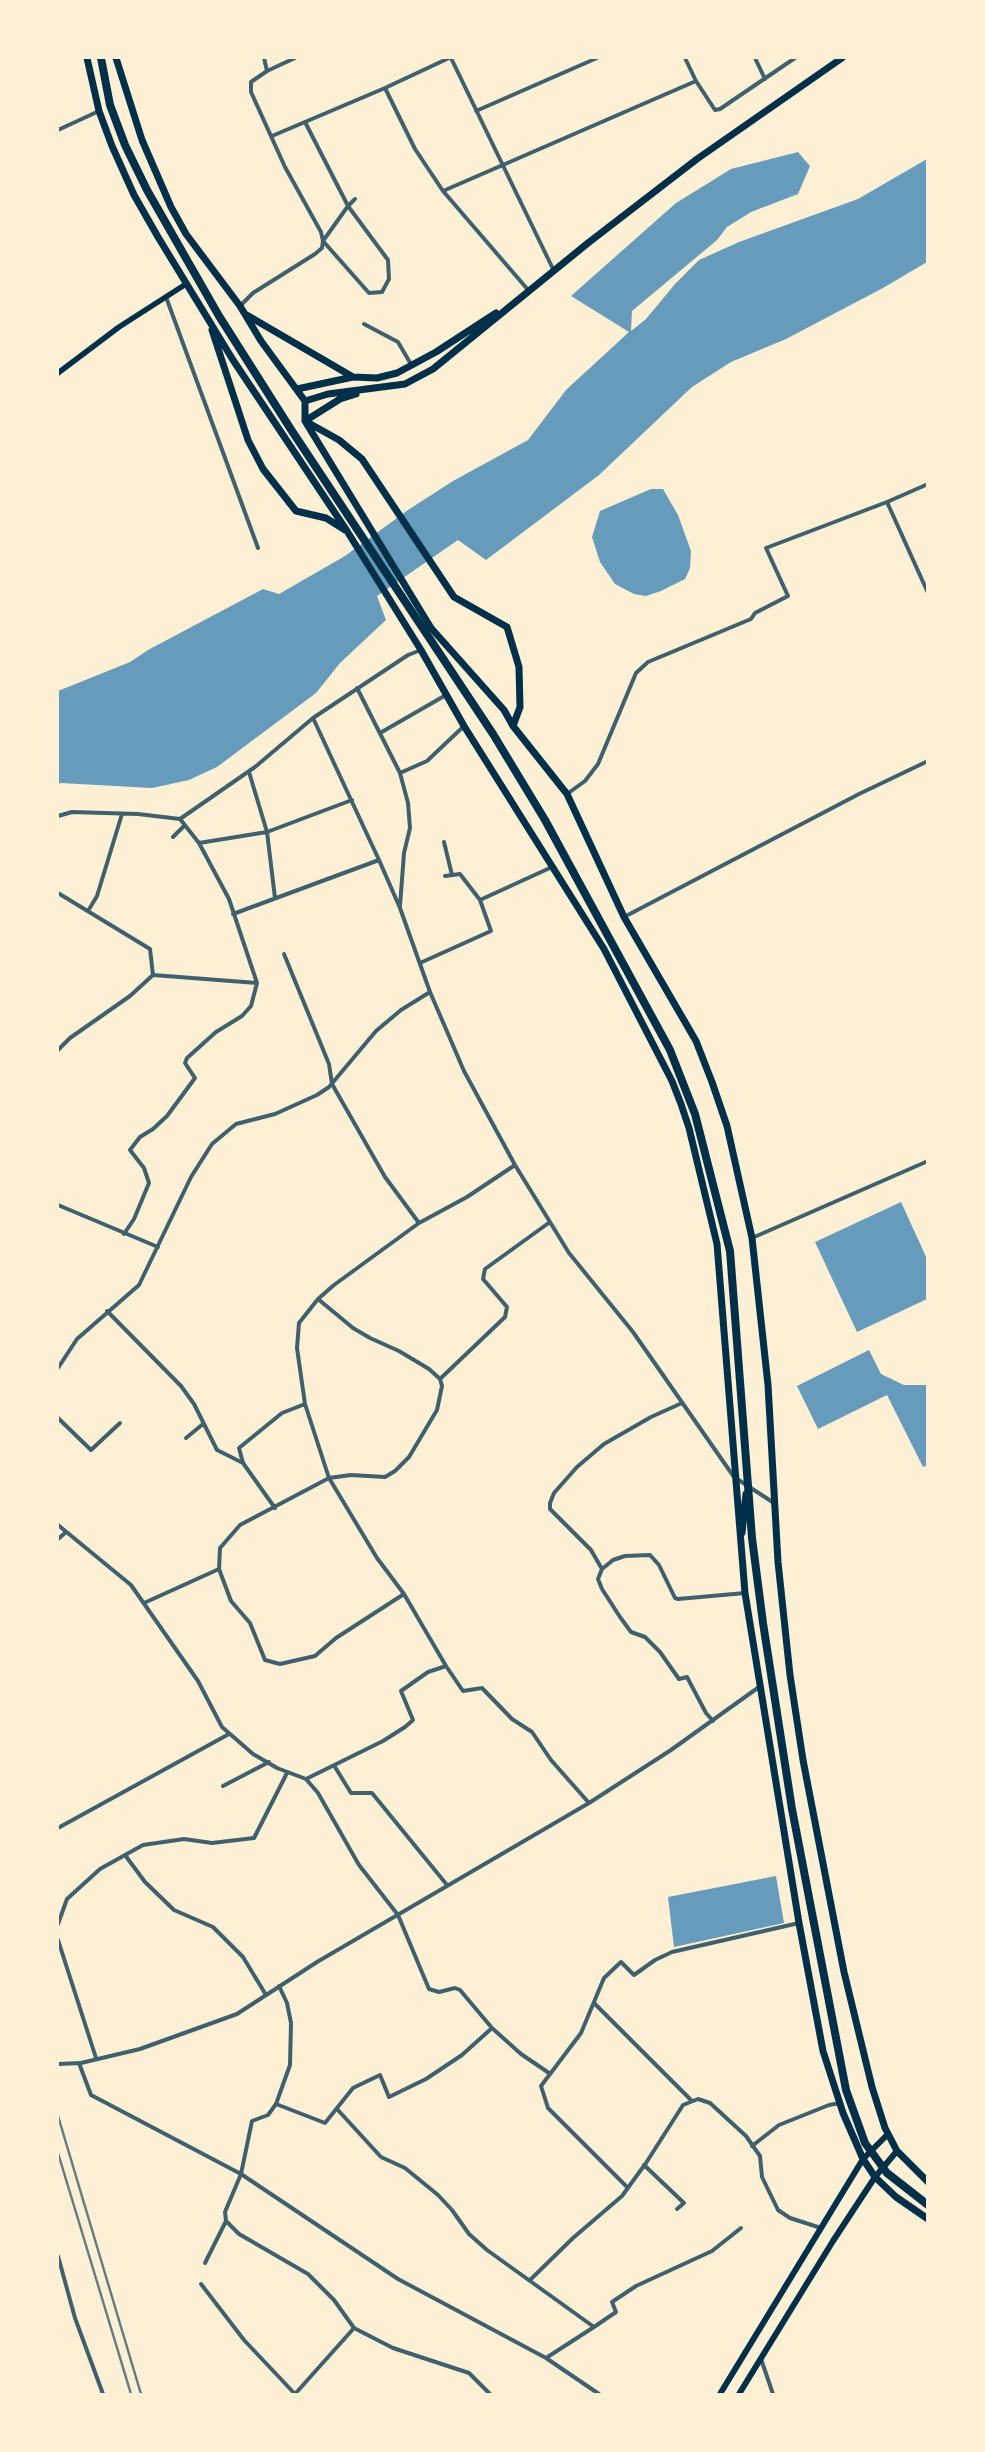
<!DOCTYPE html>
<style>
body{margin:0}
#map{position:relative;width:985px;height:2452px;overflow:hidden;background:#fdf0d5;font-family:Lato,sans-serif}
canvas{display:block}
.frame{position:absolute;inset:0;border:59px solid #fdf0d5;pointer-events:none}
</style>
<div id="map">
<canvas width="985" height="2452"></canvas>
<div class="frame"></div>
</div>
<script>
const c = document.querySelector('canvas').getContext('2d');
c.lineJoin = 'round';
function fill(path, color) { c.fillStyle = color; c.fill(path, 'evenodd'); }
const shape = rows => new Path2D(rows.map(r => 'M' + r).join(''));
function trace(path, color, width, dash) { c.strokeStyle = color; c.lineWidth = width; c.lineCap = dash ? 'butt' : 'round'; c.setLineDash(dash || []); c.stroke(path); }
fill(shape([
 [798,152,810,166,798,194,751,212,727,227,717,240,632,311,631,331,646,319,675,284,699,260,739,242,858,199,927,159,927,262,883,288,786,339,731,362,692,387,599,475,486,560,458,540,377,596,386,620,340,663,316,693,217,767,189,780,152,788,61,783,58,784,58,691,130,662,148,650,263,589,279,594,345,556,408,510,453,481,528,440,566,390,629,332,571,296,676,203,731,169],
 [651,489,663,489,678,515,691,551,690,568,685,579,661,591,646,596,634,594,615,584,600,562,592,537,600,511],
 [901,1202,927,1259,927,1299,857,1332,815,1242],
 [869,1350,881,1374,904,1385,927,1385,927,1465,923,1467,887,1395,818,1429,797,1386],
 [776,1876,784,1923,674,1947,668,1897]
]), '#669bbc');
trace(shape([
 [264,58,267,71],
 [451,58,554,271],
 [685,58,696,81,715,110,720,109,795,58],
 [755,58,765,79],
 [385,88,415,149,443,191,529,291],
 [476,111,597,58],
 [305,122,348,206,388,260,389,279,382,292,369,293,323,241,348,206,355,199],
 [58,130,99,111],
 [272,136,385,88,449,58],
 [443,191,696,81],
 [166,297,258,548],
 [240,306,253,293,315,254,322,248,323,241,321,232,285,167,251,92,251,82,267,71,295,58],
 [364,324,398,342,412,366],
 [928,484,887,502,928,593],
 [357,688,400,773,408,803,410,828,404,853,400,906],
 [313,718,379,860,400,908,430,992,464,1071,515,1165,569,1253,633,1332,734,1477,774,1503],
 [380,733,446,695],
 [249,772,267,832,275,898],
 [400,773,427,761,464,726],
 [567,794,585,781,598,764,636,673,648,662,751,619,755,613,788,596,766,548,887,502],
 [58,816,72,812,138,814,180,819,255,767,313,718,408,655,421,650],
 [173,837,185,825],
 [444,842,452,875],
 [199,843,267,832,352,800],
 [445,876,460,874,480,900],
 [58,893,150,949,153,975],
 [88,911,97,896,122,814],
 [233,914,379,860],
 [624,917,859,794,928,761],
 [284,954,329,1064,332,1084,385,1177,419,1223],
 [420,963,491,931,480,900,552,867],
 [58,1050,70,1038,130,996,153,975,257,983],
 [58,1205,158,1247],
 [124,1234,134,1219,149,1183,144,1168,130,1150,140,1137,153,1129,167,1116,195,1078,185,1063,187,1058,216,1032,242,1016,251,1006,257,983,229,899,199,843,180,819],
 [752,1238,928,1161],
 [318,1299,353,1328,370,1338,399,1351,429,1369,440,1379,505,1317,507,1307,483,1279,485,1269,550,1222],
 [107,1311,181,1386,194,1404,217,1450,243,1463],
 [58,1368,77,1339,139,1285,191,1177,212,1144,236,1124,275,1114,317,1095,329,1087,376,1031,401,1010,430,992],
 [682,1403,651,1417,604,1444,577,1467,554,1493,550,1503,550,1509,591,1550,602,1569,613,1560,625,1556,650,1555,659,1565,675,1598,678,1599,745,1593],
 [58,1418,91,1450,120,1423],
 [186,1438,203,1424],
 [275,1508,243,1463,239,1448,282,1413,305,1404],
 [58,1525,131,1585,198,1681,222,1727,253,1754,277,1768,306,1779,318,1793,359,1865,398,1915,429,1989,439,1992,455,1988,460,1990,492,2028,521,2054,549,2073],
 [58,1539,65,1533],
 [602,1569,598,1579,602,1589,620,1617,631,1632,645,1637,660,1652,679,1679,687,1677,706,1713,713,1721],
 [404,1594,336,1638,315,1656,280,1664,265,1660,250,1623,231,1601,219,1569,220,1548,240,1525,329,1478,351,1475,385,1477,395,1471,409,1457,437,1410,442,1386,440,1379],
 [144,1603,219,1569],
 [446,1666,404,1594,377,1558,329,1478,305,1404,297,1348,299,1323,318,1299,334,1285,419,1223,467,1197,515,1165],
 [335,1767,351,1793,372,1793,447,1885],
 [306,1779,383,1741,405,1727,413,1720,401,1691,428,1672,446,1666,463,1691,482,1688,512,1719,532,1732,551,1760,589,1803],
 [223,1786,269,1762],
 [58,1828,229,1734],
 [125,1855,145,1882,174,1910,213,1927,243,1957,266,1995],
 [58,1924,67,1899,100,1869,143,1845,184,1839,212,1843,254,1838,287,1773],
 [58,1940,96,2058],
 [594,2003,691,2100],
 [79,2063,91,2095,241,2174,398,2279,546,2358,599,2394],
 [58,2064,81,2063,140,2049,237,2014,317,1962,589,1803,671,1750,759,1687],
 [276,2104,325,2123,353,2088,380,2075,389,2097,426,2079,462,2055,492,2028],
 [337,2109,381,2157,405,2168,438,2195,452,2210,469,2234,487,2250,594,2327,546,2358],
 [752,2146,779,2125,829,2105,840,2103],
 [644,2165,684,2203,677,2209],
 [627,2187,548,2108,541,2086,581,2033,604,1978,621,1962,634,1975,655,1960,672,1952,799,1923],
 [226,2221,239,2234,308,2274,334,2300,354,2328],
 [58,2256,75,2318,103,2394],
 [205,2263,226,2221,225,2212,241,2174,252,2121,268,2115,276,2104,290,2065,291,2023,287,2003,279,1986],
 [530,2280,573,2238,622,2196,646,2163,683,2105,698,2099,710,2103,746,2136,760,2156,762,2177,778,2210,790,2218,821,2228],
 [201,2284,244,2340,295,2394],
 [594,2327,616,2312,612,2302,636,2286,712,2251,741,2228],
 [761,2359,773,2394],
 [295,2394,354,2328,393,2348,469,2373,490,2394]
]), '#3f606c', 4);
trace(shape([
 [58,373,119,327,186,284]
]), '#003049', 5.5);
trace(shape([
 [720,2394,863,2159,888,2134],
 [739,2394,833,2241,875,2177,897,2151]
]), '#003049', 6);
trace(shape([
 [87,58,99,111,112,146,134,195,158,237,233,360,347,531,421,650,464,726,604,949,672,1081,681,1104,689,1128,717,1244,745,1593,799,1923,823,2051,843,2113,863,2159,875,2177,896,2197,928,2219],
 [116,58,142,140,171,207,186,234,240,306,261,341,305,401,305,421,431,628,504,710,513,726,567,794,624,917,696,1041,712,1082,727,1126,752,1238,768,1385,778,1562,790,1675,803,1760,844,1972,872,2087,885,2128,897,2151,928,2182],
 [245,314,353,377],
 [212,330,248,440,263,469,296,511,326,518,345,530],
 [297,389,353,377,377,378,397,373,436,352,496,313],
 [356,394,340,399,305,421,339,440,362,459,454,597,507,627,519,667,520,707,513,726],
 [305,401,328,394,405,384,433,369,588,243,697,159,842,58],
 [742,1533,746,1494]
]), '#003049', 7);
trace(shape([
 [101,58,110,105,125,145,147,190,219,316,290,428,493,734,545,820,670,1050,695,1114,730,1251,752,1538,763,1623,792,1809,846,2090,865,2143,887,2173,928,2205]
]), '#003049', 8);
trace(shape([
 [58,2116,141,2394],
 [58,2153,131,2394]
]), '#657d81', 2.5);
</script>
